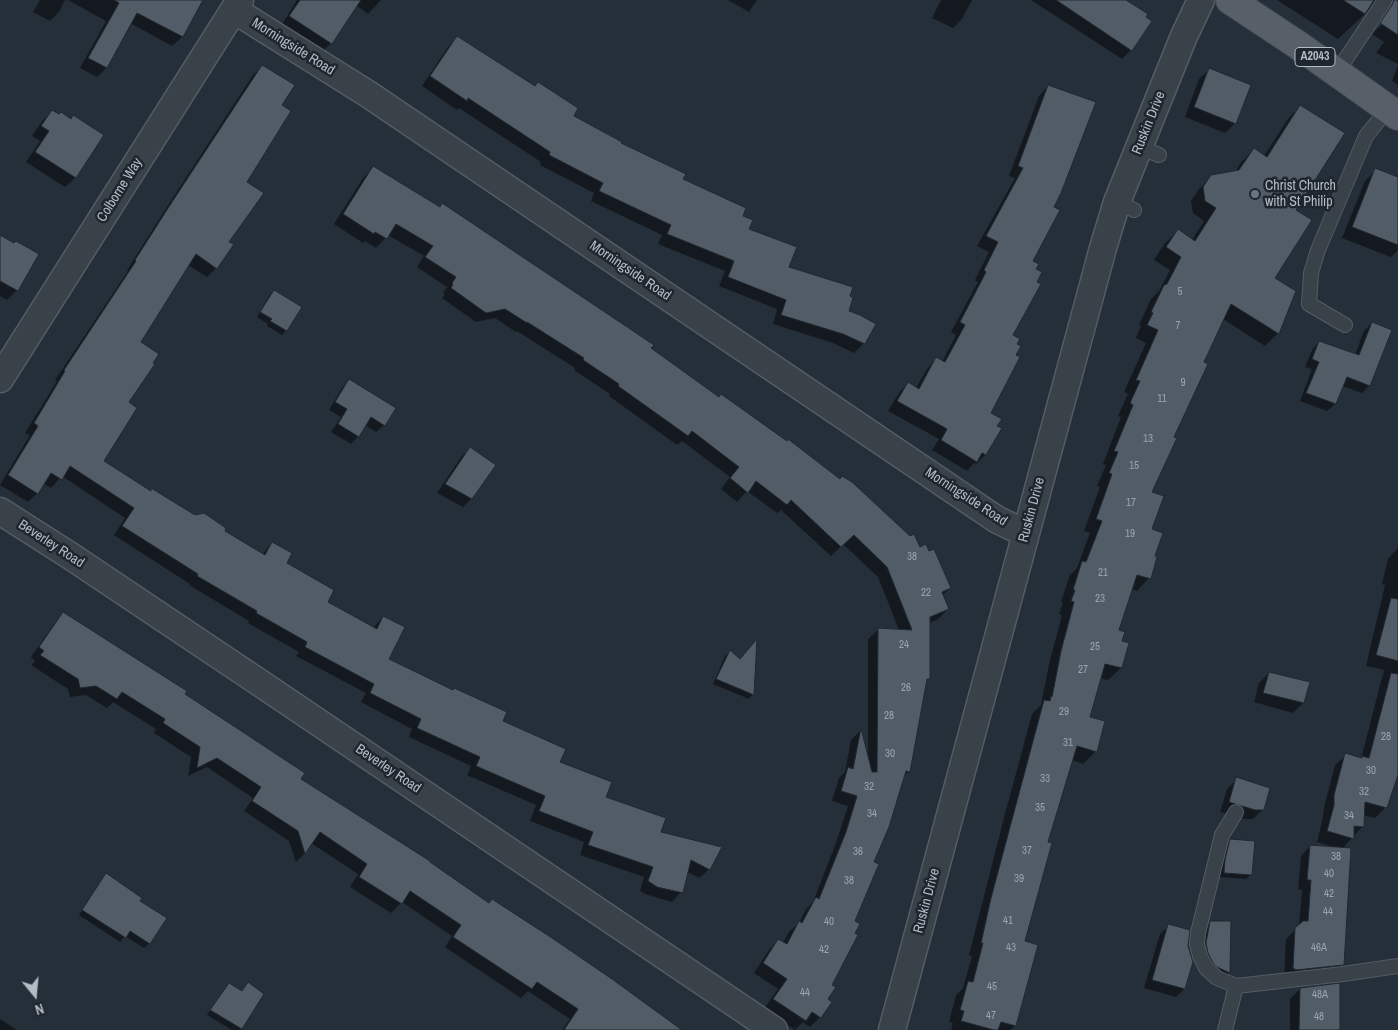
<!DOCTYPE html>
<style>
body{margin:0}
#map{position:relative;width:1398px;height:1030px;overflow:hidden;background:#252f39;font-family:"Archivo Narrow",sans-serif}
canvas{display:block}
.north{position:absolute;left:10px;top:970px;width:50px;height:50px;-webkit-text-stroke:4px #1e262e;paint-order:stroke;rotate:163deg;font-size:14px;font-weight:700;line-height:20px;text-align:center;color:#b4bcc5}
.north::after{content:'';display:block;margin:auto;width:18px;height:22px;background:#b4bcc5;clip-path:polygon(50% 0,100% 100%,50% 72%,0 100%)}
</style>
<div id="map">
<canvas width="1398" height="1030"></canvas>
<div class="north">N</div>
</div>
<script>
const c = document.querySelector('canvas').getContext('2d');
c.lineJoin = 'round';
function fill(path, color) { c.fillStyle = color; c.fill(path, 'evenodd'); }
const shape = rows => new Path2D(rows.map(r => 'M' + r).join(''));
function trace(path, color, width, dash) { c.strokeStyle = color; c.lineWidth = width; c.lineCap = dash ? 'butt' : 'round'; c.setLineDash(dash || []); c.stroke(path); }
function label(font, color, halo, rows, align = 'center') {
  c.font = font + ' "Archivo Narrow",sans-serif'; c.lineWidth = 5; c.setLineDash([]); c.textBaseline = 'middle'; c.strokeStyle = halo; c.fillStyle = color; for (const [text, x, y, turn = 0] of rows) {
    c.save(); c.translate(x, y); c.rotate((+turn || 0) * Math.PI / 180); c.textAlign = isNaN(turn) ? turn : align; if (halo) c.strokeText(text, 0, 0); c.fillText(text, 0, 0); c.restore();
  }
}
fill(shape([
 [40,0,65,0,59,12,50,21,33,12],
 [68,0,195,0,200,3,182,37,172,46,130,23,106,68,97,77,80,68,106,21],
 [297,0,381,0,368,14,356,5,331,43,322,52,281,26],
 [728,0,757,0,749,12],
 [941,0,972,0,962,19,953,28,932,18],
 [1031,0,1125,0,1131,50,1122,59],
 [1277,0,1380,0,1338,39],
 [1398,10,1398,64,1376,53,1384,42,1372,34],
 [457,37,572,117,682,179,741,216,748,230,787,268,847,312,874,324,864,343,854,353,833,343,773,324,777,309,719,286,725,271,658,244,662,235,591,201,594,193,540,165,541,162,459,108,457,110,422,86,448,47],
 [1398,65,1398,85,1392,81],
 [263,66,281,106,245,182,227,242,216,268,207,277,188,265,139,342,127,403,102,461,149,492,151,490,262,555,272,543,285,564,326,603,373,628,383,617,388,659,501,722,604,798,659,832,709,869,700,878,687,872,681,892,672,902,648,895,640,891,644,877,580,855,584,842,530,821,536,805,467,775,471,766,409,737,412,729,361,702,366,693,296,656,299,652,248,623,249,621,189,585,190,584,114,535,125,518,62,476,51,488,43,483,37,493,28,502,0,485,30,435,25,433,57,381,55,380,128,271,127,270,163,213,253,75],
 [1209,70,1235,123,1225,133,1185,117,1199,79],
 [1048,86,1031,261,990,413,996,426,1000,429,985,455,976,464,974,463,967,471,932,450,939,439,888,411,899,393,908,383,916,388,927,369,936,359,942,362,956,335,951,332,978,282,975,280,989,252,977,246,1015,178,1009,176,1039,96],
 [1300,106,1294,210,1274,278,1278,333,1265,346,1223,319,1203,363,1150,493,1150,530,1153,557,1149,578,1137,591,1131,589,1117,631,1121,642,1121,668,1108,680,1100,678,1088,718,1096,751,1083,764,1072,760,1047,843,1023,942,1015,1026,1010,1030,951,1030,953,1023,949,1022,956,995,963,988,972,956,969,955,1005,814,1032,714,1041,705,1049,664,1062,615,1059,614,1063,603,1061,602,1070,575,1077,568,1090,533,1084,531,1100,487,1097,486,1106,465,1103,464,1121,417,1118,416,1128,394,1124,392,1146,343,1136,338,1141,326,1139,325,1151,299,1159,291,1170,270,1154,260,1165,243,1178,231,1192,240,1204,221,1193,213,1191,201,1199,189,1212,176,1235,172,1241,162,1254,150,1264,156,1288,119],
 [52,112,70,120,73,117,102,135,75,178,65,187,26,162,40,141,32,136,42,121],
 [373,168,649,348,919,549,950,588,942,596,948,609,938,619,929,623,929,678,925,682,909,771,904,776,872,863,853,922,820,1017,810,1027,803,1022,795,1030,764,1009,778,989,754,973,769,950,778,940,783,943,789,932,799,923,806,909,813,902,836,843,848,806,832,801,839,778,845,772,851,740,860,731,868,759,868,639,878,630,899,630,878,577,843,544,831,556,781,510,777,513,747,491,737,502,721,489,730,477,682,441,677,445,609,396,610,394,574,370,575,368,517,331,516,332,495,318,476,322,442,298,445,294,443,293,447,287,417,267,424,256,388,235,376,248,365,241,363,243,334,224,363,178],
 [1376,170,1398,178,1398,250,1391,257,1342,238,1365,181],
 [0,237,17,290,7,300,0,296],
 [274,291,286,330,282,335,267,326,268,324,257,317,269,296],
 [1372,323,1369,386,1362,393,1342,386,1335,404,1327,411,1300,401,1312,369,1305,367,1312,350,1319,342,1355,355,1364,331],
 [349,381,394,408,384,425,376,432,365,425,358,436,351,444,331,432,341,417,329,410,342,388],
 [470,449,494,465,471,499,463,507,437,493,461,457],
 [1398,548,1398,767,1386,807,1375,818,1363,815,1363,826,1342,849,1343,964,1333,974,1284,978,1286,939,1299,926,1302,890,1298,889,1301,856,1310,846,1334,847,1317,842,1323,817,1324,807,1335,765,1346,755,1361,759,1384,670,1366,666,1385,585,1382,584,1388,559],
 [64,614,183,694,300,779,488,904,683,1030,562,1030,570,1019,528,991,521,998,445,947,452,936,402,902,391,913,350,887,358,874,311,843,304,854,296,862,289,841,244,811,253,798,207,767,188,776,191,757,154,733,156,729,113,702,107,708,86,695,70,697,68,689,31,665,35,661,31,657,54,624],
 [730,652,753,694,749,699,713,684,725,656],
 [1269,673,1303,703,1293,713,1254,702,1259,683],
 [1237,779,1263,809,1253,819,1245,819,1220,812,1227,789],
 [1231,840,1251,874,1246,879,1220,877,1221,866,1226,845],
 [102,880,165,918,149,944,144,948,125,936,120,942,79,915],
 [1211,922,1229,972,1225,977,1213,971,1202,949,1206,927],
 [1169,926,1184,989,1176,997,1144,988,1160,934],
 [225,989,241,1028,239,1030,232,1030,207,1015],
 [1300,989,1339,1030,1290,1030,1290,999],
 [0,1019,17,1030,0,1030]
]), '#0007');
const building = shape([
 [114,0,203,0,183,37,137,13,107,68,88,58,119,3,114,0],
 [300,0,361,0,332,44,289,16,300,0],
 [1056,0,1126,0,1148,14,1146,17,1152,21,1132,51,1056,0],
 [1343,0,1374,0,1365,14,1343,0],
 [1394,0,1398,0,1398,35,1380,23,1392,5,1394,0],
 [457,36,535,86,538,82,578,108,574,116,622,142,621,143,686,174,683,179,746,208,743,216,753,220,749,229,797,247,789,267,853,287,850,296,853,298,849,311,860,315,876,324,865,344,843,334,781,315,786,300,728,277,734,261,667,234,671,225,599,191,603,183,549,155,550,152,468,98,467,101,430,76,457,36],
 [262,65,295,85,282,105,291,111,247,182,264,193,229,242,234,244,217,269,196,254,141,342,159,354,153,363,155,364,129,402,137,408,104,461,151,491,151,488,195,515,204,513,226,528,225,531,265,555,272,542,292,553,287,563,334,590,328,602,377,629,383,616,405,627,389,659,453,690,454,688,507,712,503,721,566,749,560,762,612,782,606,797,666,818,661,832,722,847,710,870,691,860,683,893,657,887,648,881,653,867,588,845,593,832,539,811,545,796,476,766,480,757,417,728,421,719,370,693,374,684,305,647,307,642,256,613,257,611,197,576,198,574,122,526,134,508,70,466,62,480,51,473,38,494,8,475,38,426,34,423,65,371,64,370,136,261,135,260,172,202,262,65],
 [1209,68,1251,85,1236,124,1194,107,1209,68],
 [1048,85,1096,102,1061,193,1054,207,1060,210,1033,261,1039,264,1036,269,1042,272,1037,282,1041,284,1013,335,1020,339,1017,344,1021,346,1016,355,1020,357,991,413,1002,419,997,426,1002,428,986,455,982,453,977,462,941,440,947,429,897,401,908,382,919,389,936,357,945,362,965,325,960,322,986,272,984,270,998,242,986,236,1023,168,1018,166,1048,85],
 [1300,105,1345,133,1296,210,1312,220,1275,278,1296,291,1279,334,1231,304,1204,362,1208,364,1174,437,1177,438,1152,492,1164,496,1152,529,1163,533,1155,556,1157,557,1151,579,1137,575,1119,630,1125,632,1122,641,1129,643,1122,668,1105,664,1090,717,1105,721,1097,752,1077,746,1048,842,1052,843,1025,941,1038,945,1016,1026,1001,1022,998,1030,994,1030,961,1021,964,1011,960,1010,968,981,973,982,983,943,981,943,991,898,1044,700,1050,701,1051,696,1052,697,1061,651,1074,602,1071,601,1075,590,1073,590,1082,561,1086,562,1102,521,1096,519,1112,474,1109,473,1118,452,1114,451,1133,405,1130,403,1140,381,1136,380,1158,330,1147,325,1153,313,1151,312,1164,285,1167,284,1181,257,1166,247,1178,229,1195,241,1216,208,1205,201,1203,187,1211,175,1239,170,1254,148,1267,157,1300,105],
 [52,110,59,114,61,112,71,119,73,115,104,135,76,178,35,152,49,131,41,126,52,110],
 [373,166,440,207,442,203,654,345,651,348,719,397,721,394,787,441,788,439,840,479,842,476,852,482,910,536,914,534,920,547,926,544,929,551,934,549,951,588,942,592,949,609,930,617,930,679,927,679,910,772,906,771,889,827,874,862,879,864,855,921,860,924,855,933,858,935,832,985,836,987,828,999,832,1002,821,1018,812,1012,806,1021,773,999,787,979,763,963,778,939,787,944,799,921,802,923,816,897,819,899,846,832,857,796,841,791,848,767,853,769,861,728,872,772,877,772,878,628,912,630,887,567,854,535,841,547,791,500,787,505,756,481,748,493,730,478,739,467,692,431,688,436,618,386,619,384,583,360,584,358,527,322,527,323,505,309,486,313,451,288,453,284,452,283,456,277,425,257,433,246,396,224,387,239,375,232,374,234,343,214,373,166],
 [1375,168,1398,177,1398,245,1352,227,1375,168],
 [0,235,14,243,16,241,39,254,18,291,0,281,0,235],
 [274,290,302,307,287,331,270,321,272,319,260,312,274,290],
 [1372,322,1392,330,1370,386,1347,377,1336,404,1306,393,1319,362,1312,359,1319,341,1359,355,1372,322],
 [349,379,396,408,385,426,371,417,359,437,338,424,347,409,335,402,349,379],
 [470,447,496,465,472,499,445,484,470,447],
 [1391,598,1398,599,1398,661,1376,655,1391,598],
 [63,612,187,691,185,694,305,773,301,779,430,861,430,862,489,903,492,899,552,938,612,979,682,1030,564,1030,578,1009,537,982,532,989,453,937,461,925,410,891,402,904,359,877,367,864,320,832,305,854,298,831,252,801,261,787,217,758,197,768,200,747,163,723,165,719,122,692,117,699,96,686,80,688,78,679,40,655,44,651,39,647,63,612],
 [757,639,754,695,716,679,730,650,740,659,757,639],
 [1269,672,1310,682,1304,703,1263,693,1269,672],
 [1391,673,1398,674,1398,775,1387,808,1365,802,1364,827,1354,826,1354,839,1327,831,1334,805,1334,795,1345,753,1362,758,1362,756,1369,758,1391,673],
 [1236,777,1270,788,1264,810,1255,810,1229,802,1236,777],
 [1230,839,1255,841,1252,875,1224,873,1225,860,1230,839],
 [1310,845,1351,848,1344,965,1296,970,1293,968,1295,928,1303,921,1308,921,1311,880,1307,880,1310,845],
 [106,873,142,898,140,901,167,918,150,944,130,931,126,938,82,910,106,873],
 [1210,921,1231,921,1230,973,1217,967,1213,963,1208,953,1206,943,1210,921],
 [1168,924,1190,930,1188,946,1193,962,1185,989,1152,980,1168,924],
 [248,982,264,994,242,1029,210,1010,229,983,242,991,248,982],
 [1340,983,1340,1030,1299,1030,1300,988,1340,983]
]);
fill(building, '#515c67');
trace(building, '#202830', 1);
const lane = shape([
 [1337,72,1385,0],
 [1139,147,1159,155],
 [1117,202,1134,210],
 [1345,325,1309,304,1311,273,1318,250,1366,136,1387,110],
 [1236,812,1222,835,1198,933,1197,944,1200,956,1206,968,1217,978,1236,986,1343,974,1398,966],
 [1225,1030,1236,986]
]);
const street = shape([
 [234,10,368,94,996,519,1012,527,1026,532],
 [0,379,240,0],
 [0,511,72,557,266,687,774,1030],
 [892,1030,1103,248,1117,202,1184,36,1201,0]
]);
const primary = shape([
 [1230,0,1298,45,1398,116]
]);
trace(lane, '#545c64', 16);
trace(street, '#545c64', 29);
trace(primary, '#424a52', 30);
trace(lane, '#394149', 14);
trace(street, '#394149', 26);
trace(primary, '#576069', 28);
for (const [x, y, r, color] of [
 [1255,194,5,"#6b7280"]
]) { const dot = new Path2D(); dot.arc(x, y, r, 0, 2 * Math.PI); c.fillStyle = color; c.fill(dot); trace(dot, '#1e262e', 2); }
label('11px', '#9ba4ae', null, [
 ["5",1180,292],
 ["7",1178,326],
 ["9",1183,383],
 ["11",1162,399],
 ["13",1148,439],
 ["15",1134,466],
 ["17",1131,503],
 ["19",1130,534],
 ["38",912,557],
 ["21",1103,573],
 ["22",926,593],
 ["23",1100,599],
 ["24",904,645],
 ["25",1095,647],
 ["27",1083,670],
 ["26",906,688],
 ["29",1064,712],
 ["28",889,716],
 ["28",1386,737],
 ["31",1068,743],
 ["30",890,754],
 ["30",1371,771],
 ["33",1045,779],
 ["32",869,787],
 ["32",1364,792],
 ["35",1040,808],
 ["34",872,814],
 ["34",1349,816],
 ["37",1027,851],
 ["36",858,852],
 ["38",1336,857],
 ["40",1329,874],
 ["39",1019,879],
 ["38",849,881],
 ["42",1329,894],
 ["44",1328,912],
 ["41",1008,921],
 ["40",829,922],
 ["43",1011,948],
 ["46A",1319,948],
 ["42",824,950],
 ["45",992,987],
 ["44",805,993],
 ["48A",1320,995],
 ["47",991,1016],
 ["48",1319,1017]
]);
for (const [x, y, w] of [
 [1315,57,40]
]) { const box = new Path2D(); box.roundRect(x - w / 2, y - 9.5, w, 19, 4); c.fillStyle = '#1e262e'; c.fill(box); trace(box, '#b4bcc5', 1); }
label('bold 12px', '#b4bcc5', null, [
 ["A2043",1315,57]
]);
label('14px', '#b4bcc5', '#1e262e', [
 ["Morningside Road",293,47,32],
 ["Ruskin Drive",1149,123,-68],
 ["Colborne Way",120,190,-58],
 ["Morningside Road",630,271,34],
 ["Morningside Road",966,497,33],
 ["Ruskin Drive",1032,510,-75],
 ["Beverley Road",51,544,33],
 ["Beverley Road",388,769,34],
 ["Ruskin Drive",927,901,-75]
]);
label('14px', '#b4bcc5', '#1e262e', [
 ["Christ Church",1265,186],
 ["with St Philip",1265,202]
], 'left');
</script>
